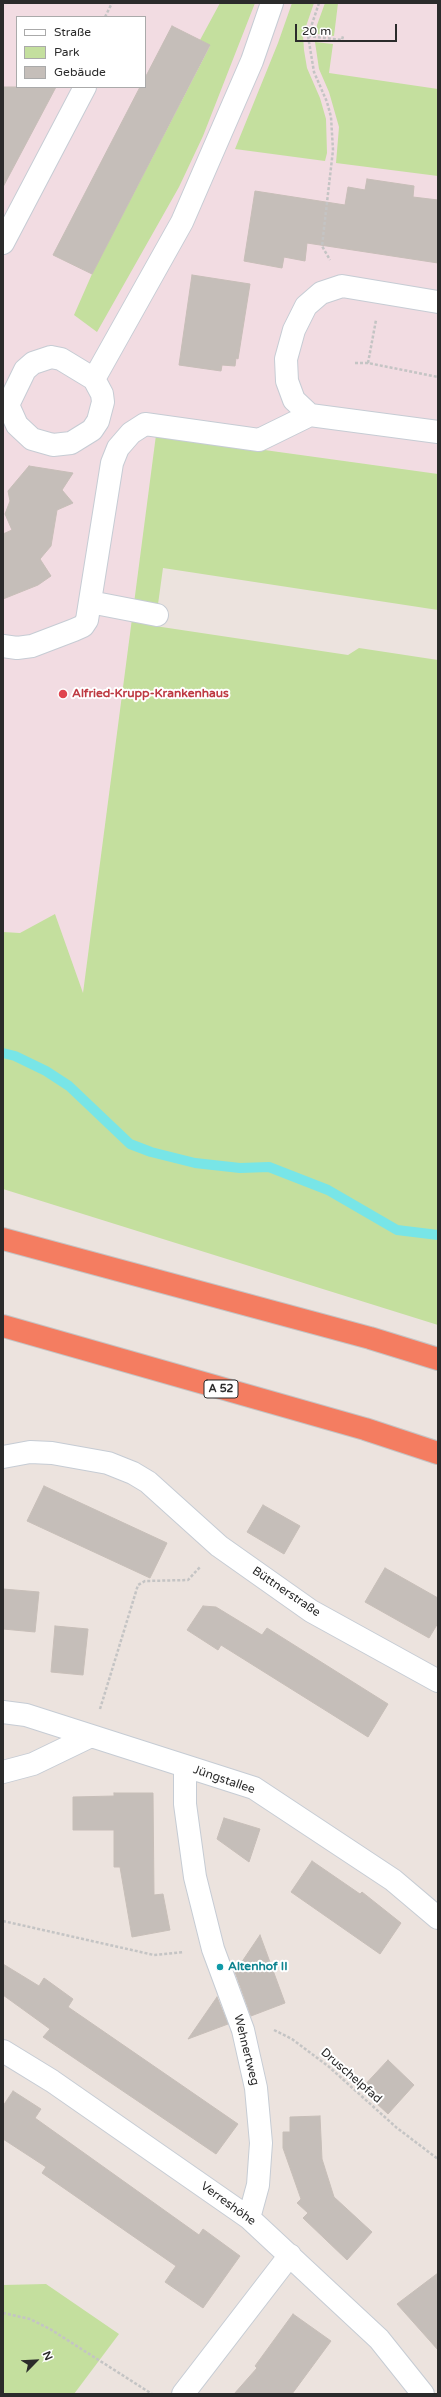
<!DOCTYPE html>
<meta charset="utf-8">
<style>
body{margin:0}
#map{position:relative;width:441px;height:2397px;overflow:hidden;background:#ece3de;font-family:"Varela Round",sans-serif}
canvas{display:block}
.frame{position:absolute;inset:0;border:4px solid #2b2b2b;pointer-events:none}
.legend{position:absolute;left:16px;top:16px;width:130px;height:72px;box-sizing:border-box;background:#fff;border:1px solid #aaa;margin:0;padding:5px 7px;list-style:none;font-size:12px;color:#2b2b2b}
.legend li{display:flex;align-items:center;gap:8px;height:20px}
.legend b{width:20px;border:1px solid #aaa}
.north{position:absolute;left:16px;top:2341px;width:40px;height:40px;-webkit-text-stroke:3px #fff;paint-order:stroke;rotate:66deg;font-size:11px;font-weight:700;line-height:16px;text-align:center;color:#2b2b2b}
.north::after{content:'';display:block;margin:auto;width:14px;height:18px;background:#2b2b2b;clip-path:polygon(50% 0,100% 100%,50% 72%,0 100%)}
.scale{position:absolute;left:295px;top:24px;width:102px;height:18px;box-sizing:border-box;border:2px solid #2b2b2b;border-top:0;padding-left:5px;font-size:12px;line-height:14px;white-space:nowrap;color:#2b2b2b;-webkit-text-stroke:3px #fff;paint-order:stroke}
</style>
<div id="map">
<canvas width="441" height="2397"></canvas>
<div class="frame"></div>
<ul class="legend">
<li><b style="height:5px;background:#fff"></b>Straße</li>
<li><b style="height:11px;background:#c4df9e"></b>Park</li>
<li><b style="height:11px;background:#c5beb9"></b>Gebäude</li>
</ul>
<div class="north">N</div>
<div class="scale">20 m</div>
</div>
<script>
const c = document.querySelector('canvas').getContext('2d');
c.lineJoin = 'round';
function fill(path, color) { c.fillStyle = color; c.fill(path, 'evenodd'); }
const shape = rows => new Path2D(rows.map(r => 'M' + r).join(''));
function trace(path, color, width, dash) { c.strokeStyle = color; c.lineWidth = width; c.lineCap = dash ? 'butt' : 'round'; c.setLineDash(dash || []); c.stroke(path); }
function label(font, color, halo, rows, align = 'center') {
  c.font = font + ' "Varela Round",sans-serif'; c.lineWidth = 4; c.setLineDash([]); c.textBaseline = 'middle'; c.strokeStyle = halo; c.fillStyle = color; for (const [text, x, y, turn = 0] of rows) {
    c.save(); c.translate(x, y); c.rotate((+turn || 0) * Math.PI / 180); c.textAlign = isNaN(turn) ? turn : align; if (halo) c.strokeText(text, 0, 0); c.fillText(text, 0, 0); c.restore();
  }
}
fill(shape([
 [3,3,438,3,438,474,156,435,83,994,20,933,3,932],
 [17,17,145,17,145,87,17,87]
]), '#f2dce2');
fill(shape([
 [220,3,255,3,203,136,179,187,97,332,74,315,92,274,210,46,200,40],
 [292,3,314,3,303,35,304,50,307,68,320,98,326,119,327,153,325,161,235,149,278,43],
 [325,3,338,3,334,36,317,34,317,25],
 [315,42,333,44,329,73,438,89,438,176,336,163,339,127,329,92,319,69],
 [156,435,438,474,438,610,163,568,155,626,348,655,359,648,438,660,438,1325,3,1189,3,932,20,933,55,914,83,993],
 [46,2284,119,2334,74,2394,3,2394,3,2285]
]), '#c4df9e');
trace(shape([
 [3,1053,15,1056,46,1071,69,1086,130,1144,151,1152,195,1163,240,1168,269,1167,328,1190,397,1230,438,1235]
]), '#78e5e7', 10);
const building = shape([
 [172,26,210,45,92,274,53,255,140,87,145,87,145,78,172,26],
 [3,87,56,87,3,187,3,87],
 [367,179,414,186,413,197,438,200,438,263,307,243,305,261,284,257,282,268,244,261,255,191,345,205,348,187,365,190,367,179],
 [192,275,250,284,238,359,236,358,235,366,222,365,221,371,179,365,192,275],
 [29,466,73,473,62,490,73,503,57,510,51,546,40,559,51,576,38,585,3,599,3,534,12,530,5,514,10,501,8,491,29,466],
 [44,1486,167,1543,150,1578,27,1521,44,1486],
 [263,1505,300,1526,284,1554,247,1532,263,1505],
 [385,1568,438,1598,438,1623,429,1638,365,1602,385,1568],
 [3,1589,39,1592,35,1632,3,1629,3,1589],
 [203,1606,216,1607,262,1635,267,1628,388,1704,368,1737,221,1645,218,1650,187,1630,203,1606],
 [55,1626,88,1629,83,1675,51,1672,55,1626],
 [114,1793,153,1793,154,1895,163,1894,170,1930,132,1937,120,1867,114,1867,114,1830,73,1830,73,1797,114,1796,114,1793],
 [224,1818,260,1829,249,1862,217,1839,224,1818],
 [312,1861,360,1894,362,1892,401,1923,380,1954,291,1892,312,1861],
 [260,1935,285,2003,251,2016,235,1972,260,1935],
 [3,1964,39,1986,44,1978,73,1999,68,2007,238,2124,216,2154,43,2037,50,2029,3,1995,3,1964],
 [217,1997,228,2024,188,2039,217,1997],
 [388,2060,414,2085,388,2114,361,2089,388,2060],
 [13,2091,41,2109,35,2118,199,2235,203,2229,240,2256,203,2308,165,2282,176,2266,42,2173,46,2167,3,2139,3,2106,13,2091],
 [320,2116,322,2159,334,2197,372,2232,347,2260,303,2218,308,2213,297,2203,301,2199,283,2148,283,2132,290,2132,290,2117,320,2116],
 [438,2273,438,2350,397,2304,438,2273],
 [293,2314,331,2341,292,2394,234,2394,257,2368,255,2366,293,2314]
]);
fill(building, '#c5beb9');
trace(building, '#c7beb8', 1);
const minor = shape([
 [3,243,85,87],
 [51,357,61,359,94,379,102,394,103,402,98,421,92,430,71,443,53,445,32,439,17,425,8,405,25,370,33,363,51,357],
 [94,379,182,222,252,61,272,3],
 [310,415,294,400,287,381,286,359,294,330,306,306,321,293,342,286,438,302],
 [90,602,157,615],
 [3,646,17,648,32,646,74,630,83,626,87,620,112,463,118,448,131,433,145,424,259,440,310,415,438,432],
 [3,1457,30,1452,52,1453,108,1463,133,1473,148,1482,219,1546,311,1611,438,1681],
 [3,1712,26,1715,254,1788,393,1880,438,1918],
 [185,1767,185,1804,195,1877,213,1949,243,2030,256,2088,261,2143,258,2185,249,2218],
 [3,1772,33,1764,91,1736],
 [3,2051,52,2081,249,2218,379,2339,423,2394],
 [183,2394,290,2255]
]);
const highway = shape([
 [3,1239,370,1338,438,1359],
 [3,1326,365,1429,438,1453]
]);
trace(minor, '#c6ccd4', 24);
trace(highway, '#c4c4c4', 24);
trace(shape([
 [319,3,308,36,314,72,327,102,331,117,333,150,322,246,330,260],
 [105,17,112,3],
 [308,36,342,40,343,36],
 [355,363,368,363,438,377],
 [368,363,376,320],
 [100,1709,138,1585,145,1581,188,1580,200,1567],
 [3,1921,154,1955,184,1952],
 [274,2030,292,2039,328,2066,397,2128,438,2159],
 [3,2313,30,2319,50,2329,152,2394]
]), '#c4c4c4', 2.5, [3, 2]);
trace(minor, '#fff', 22);
trace(highway, '#f47d61', 22);
for (const [x, y, r, color] of [
 [63,694,5,"#e0444e"],
 [220,1967,4,"#0f9aa8"]
]) { const dot = new Path2D(); dot.arc(x, y, r, 0, 2 * Math.PI); c.fillStyle = color; c.fill(dot); trace(dot, '#fff', 1.5); }
for (const [x, y, w] of [
 [221,1389,34]
]) { const box = new Path2D(); box.roundRect(x - w / 2, y - 9, w, 18, 3); c.fillStyle = '#fff'; c.fill(box); trace(box, '#2b2b2b', 1); }
label('bold 11px', '#2b2b2b', null, [
 ["A 52",221,1389]
]);
label('bold 12px', '#be3a42', '#fff', [
 ["Alfried-Krupp-Krankenhaus",72,694]
], 'left');
label('12px', '#2b2b2b', '#fff', [
 ["Büttnerstraße",286,1592,34],
 ["Jüngstallee",224,1780,19],
 ["Wehnertweg",246,2050,76],
 ["Druschelpfad",351,2076,41],
 ["Verreshöhe",228,2204,36]
]);
label('bold 12px', '#0d838f', '#fff', [
 ["Altenhof II",228,1967]
], 'left');
</script>
